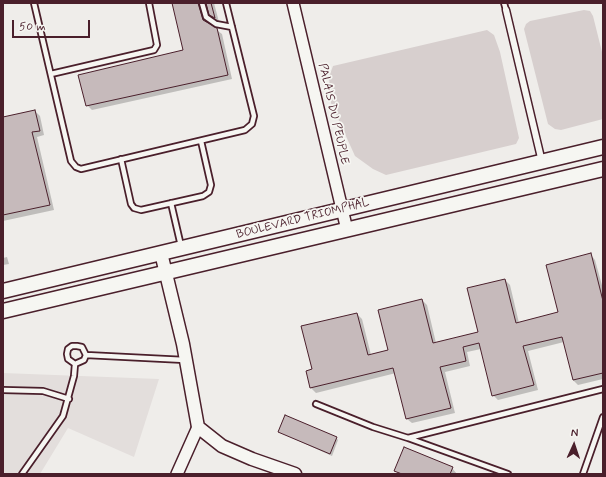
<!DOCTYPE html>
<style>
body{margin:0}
#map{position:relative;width:606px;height:477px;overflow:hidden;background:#efedea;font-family:Mynerve,sans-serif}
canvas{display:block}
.frame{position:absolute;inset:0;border:4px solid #4a1f2b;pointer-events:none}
.north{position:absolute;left:554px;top:425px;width:40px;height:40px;-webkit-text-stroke:3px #f6f6f2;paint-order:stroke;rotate:3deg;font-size:11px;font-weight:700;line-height:16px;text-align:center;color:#4a1f2b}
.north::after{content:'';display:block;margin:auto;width:14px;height:18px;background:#4a1f2b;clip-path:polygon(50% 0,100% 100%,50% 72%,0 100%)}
.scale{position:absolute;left:12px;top:20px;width:78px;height:18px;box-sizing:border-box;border:2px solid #4a1f2b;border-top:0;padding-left:5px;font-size:12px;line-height:14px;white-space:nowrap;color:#4a1f2b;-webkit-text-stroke:3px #f6f6f2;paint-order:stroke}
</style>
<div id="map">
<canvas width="606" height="477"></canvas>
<div class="frame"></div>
<div class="north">N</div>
<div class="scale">50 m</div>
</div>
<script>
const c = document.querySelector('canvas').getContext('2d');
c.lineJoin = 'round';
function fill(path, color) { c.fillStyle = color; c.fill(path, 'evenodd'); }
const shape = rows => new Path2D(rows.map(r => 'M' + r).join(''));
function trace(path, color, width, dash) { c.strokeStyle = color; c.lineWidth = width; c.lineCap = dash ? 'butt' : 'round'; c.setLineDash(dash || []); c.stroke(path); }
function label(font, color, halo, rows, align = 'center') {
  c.font = font + ' Mynerve,sans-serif'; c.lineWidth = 3.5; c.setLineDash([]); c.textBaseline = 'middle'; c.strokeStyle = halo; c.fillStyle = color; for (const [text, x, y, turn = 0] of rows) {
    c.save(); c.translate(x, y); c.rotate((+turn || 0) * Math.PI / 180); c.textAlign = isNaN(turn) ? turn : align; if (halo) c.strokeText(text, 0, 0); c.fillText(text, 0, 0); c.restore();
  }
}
fill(shape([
 [3,373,159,379,134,457,68,428,40,474,3,474]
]), '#e3dedc');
fill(shape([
 [584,10,590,11,593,16,603,56,603,119,561,130,555,129,548,124,524,29,526,24,530,21],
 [487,30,494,35,500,52,519,138,516,144,386,175,373,169,355,156,331,103,329,77,333,66]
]), '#d7cfce');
fill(shape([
 [173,3,214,3,219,22,210,14,207,5,204,5,203,10,207,23,222,34,232,79,92,110,87,105,185,51],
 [35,111,40,116,44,135,37,137,54,210,3,221,3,118],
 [591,255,595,260,603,289,603,379,578,385,573,380,564,342,528,351,538,390,498,400,493,395,481,349,467,352,470,366,445,372,455,413,412,423,407,419,396,373,316,393,311,388,307,371,313,370,357,314,362,319,371,355,389,351,422,300,427,305,436,343,480,333,505,280,510,285,519,323,559,313],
 [7,257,9,264,3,265,3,258],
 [279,432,336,438,338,440,332,456],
 [452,468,457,474,399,474,395,470]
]), '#0003');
const building = shape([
 [172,3,198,3,203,20,217,28,228,75,86,106,78,75,183,50,172,3],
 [206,3,211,3,215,18,209,15,206,3],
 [35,110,40,131,32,132,50,205,3,215,3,117,35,110],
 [591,253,603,301,603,373,573,380,562,337,523,346,534,385,492,396,479,343,463,347,466,361,440,367,451,408,406,419,393,368,310,388,306,371,312,369,301,326,357,313,368,355,388,350,378,310,422,299,433,343,478,332,467,288,505,279,516,323,558,312,546,265,591,253],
 [285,415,337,437,330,454,278,432,285,415],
 [404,447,453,467,450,474,402,474,394,471,404,447]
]);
fill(building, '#c6babb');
trace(building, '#4a1f2b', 1);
const service = shape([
 [34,3,71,161,76,167,81,169,245,130,252,124,254,116,226,3],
 [202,3,206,17,216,24,232,27],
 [504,3,506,10],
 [51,74,154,50,157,45,149,3],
 [121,159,131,204,134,208,141,210,203,196,209,192,211,185,201,141],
 [171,203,181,246],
 [86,355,84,360,75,364,68,359,67,354,68,349,72,346,77,346,82,347,86,355,185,360],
 [3,390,43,391,69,399],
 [316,404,373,427,408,438,603,389],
 [408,438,508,474],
 [22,474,63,416,74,376,75,364],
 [583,474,603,417]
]);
const pedestrian = shape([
 [506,10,542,162]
]);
const tertiary = shape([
 [293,3,347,230],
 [177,474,198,427]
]);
const secondary = shape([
 [161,253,183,344,198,427,222,446,252,459,295,474]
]);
const trunk = shape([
 [3,291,603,147],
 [3,311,603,169]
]);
trace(service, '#4a1f2b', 8);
trace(pedestrian, '#4a1f2b', 9);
trace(tertiary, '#4a1f2b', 14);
trace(secondary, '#4a1f2b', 15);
trace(trunk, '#4a1f2b', 17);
trace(service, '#f6f6f2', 4.5);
trace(pedestrian, '#f6f6f2', 6);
trace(tertiary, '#f6f6f2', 11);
trace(secondary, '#f6f6f2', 12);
trace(trunk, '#f6f6f2', 14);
label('12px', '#4a1f2b', '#f6f6f2', [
 ["PALAIS DU PEUPLE",333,114,77],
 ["BOULEVARD TRIOMPHAL",303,219,-14]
]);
</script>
